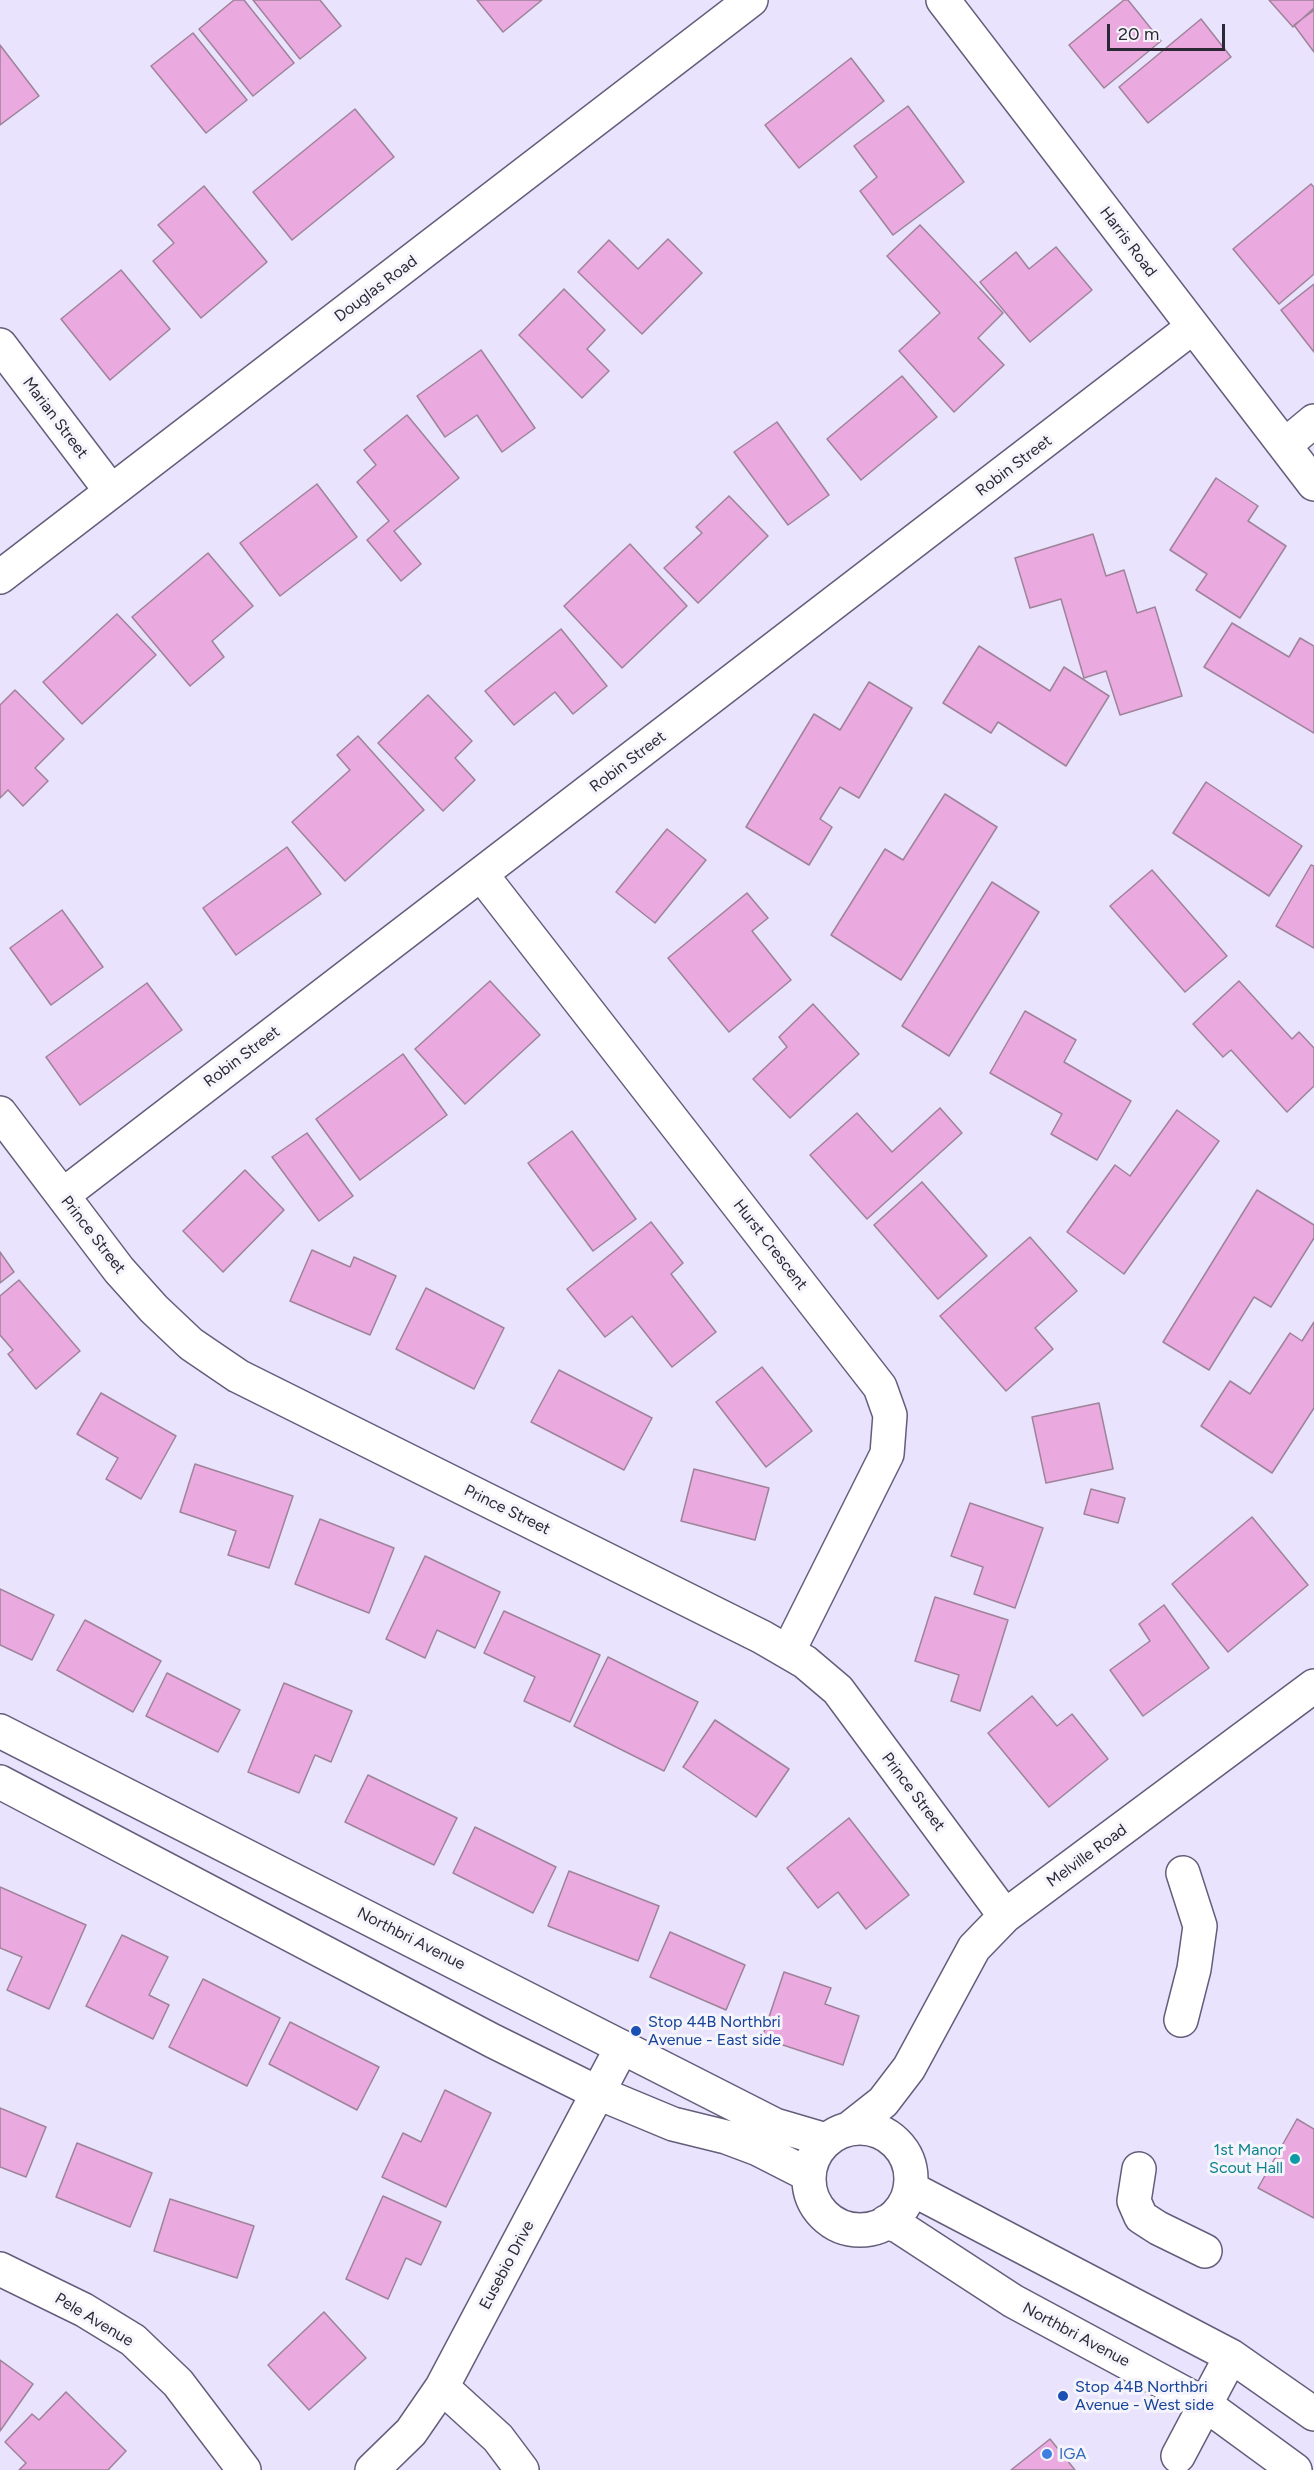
<!DOCTYPE html>
<style>
body{margin:0}
#map{position:relative;width:1314px;height:2470px;overflow:hidden;background:#e9e3fe;font-family:Figtree,sans-serif}
canvas{display:block}
.scale{position:absolute;left:1107px;top:24px;width:118px;height:27px;box-sizing:border-box;border:3px solid #2c2936;border-top:0;padding-left:8px;font-size:18px;line-height:21px;white-space:nowrap;color:#2c2936;-webkit-text-stroke:4px #f5f4fb;paint-order:stroke}
</style>
<div id="map">
<canvas width="1314" height="2470"></canvas>
<div class="scale">20 m</div>
</div>
<script>
const c = document.querySelector('canvas').getContext('2d');
c.lineJoin = 'round';
function fill(path, color) { c.fillStyle = color; c.fill(path, 'evenodd'); }
const shape = rows => new Path2D(rows.map(r => 'M' + r).join(''));
function trace(path, color, width, dash) { c.strokeStyle = color; c.lineWidth = width; c.lineCap = dash ? 'butt' : 'round'; c.setLineDash(dash || []); c.stroke(path); }
function label(font, color, halo, rows, align = 'center') {
  c.font = font + ' Figtree,sans-serif'; c.lineWidth = 6; c.setLineDash([]); c.textBaseline = 'middle'; c.strokeStyle = halo; c.fillStyle = color; for (const [text, x, y, turn = 0] of rows) {
    c.save(); c.translate(x, y); c.rotate((+turn || 0) * Math.PI / 180); c.textAlign = isNaN(turn) ? turn : align; if (halo) c.strokeText(text, 0, 0); c.fillText(text, 0, 0); c.restore();
  }
}
const building = shape([
 [234,0,244,0,294,63,253,96,199,29,234,0],
 [253,0,320,0,341,26,300,59,253,0],
 [477,0,542,0,503,32,477,0],
 [1124,0,1128,0,1161,41,1104,88,1069,45,1124,0],
 [1269,0,1314,0,1314,8,1293,27,1269,0],
 [1314,10,1314,52,1294,25,1314,10],
 [1201,19,1231,57,1148,123,1119,87,1201,19],
 [193,33,247,100,206,133,151,66,193,33],
 [0,45,39,96,0,125,0,45],
 [851,58,884,101,799,168,765,125,851,58],
 [908,106,964,182,893,235,860,191,877,177,854,146,908,106],
 [355,109,394,157,292,240,253,192,355,109],
 [1311,184,1314,187,1314,274,1279,304,1233,249,1311,184],
 [204,186,267,262,201,318,153,261,174,243,158,225,204,186],
 [920,225,1003,313,978,338,1004,365,954,412,899,351,940,313,887,256,920,225],
 [668,239,702,273,642,334,578,272,609,240,638,269,668,239],
 [1056,247,1092,290,1030,342,980,282,1016,252,1029,269,1056,247],
 [121,270,170,329,110,380,61,319,121,270],
 [1314,284,1314,352,1281,310,1314,284],
 [564,289,605,330,587,349,609,371,582,398,519,335,564,289],
 [481,350,535,428,502,452,477,415,445,437,417,396,481,350],
 [902,376,937,417,861,480,827,439,902,376],
 [407,415,459,478,394,531,421,564,401,581,367,540,389,521,357,482,376,465,364,450,407,415],
 [777,422,829,495,788,525,734,452,777,422],
 [1216,478,1258,506,1248,521,1286,546,1240,618,1196,590,1207,574,1170,550,1216,478],
 [317,484,357,537,280,596,240,543,317,484],
 [729,496,768,536,698,603,664,568,702,533,696,527,729,496],
 [1093,534,1106,576,1124,570,1137,613,1155,607,1182,696,1120,715,1106,671,1084,678,1061,599,1030,608,1015,558,1093,534],
 [630,544,687,606,622,668,564,606,630,544],
 [208,553,253,606,212,641,224,657,190,686,132,617,208,553],
 [117,614,156,655,82,724,43,682,117,614],
 [1232,623,1289,657,1300,638,1314,646,1314,733,1204,667,1232,623],
 [561,629,607,686,573,714,555,692,514,725,485,691,561,629],
 [979,646,1050,691,1064,667,1109,696,1066,766,998,722,991,733,943,703,979,646],
 [869,682,912,708,859,798,840,787,820,819,832,827,809,865,746,827,814,714,840,730,869,682],
 [15,690,64,739,35,768,48,781,23,806,8,790,0,798,0,705,15,690],
 [428,695,472,741,455,758,475,780,443,811,378,743,428,695],
 [358,736,424,810,345,881,292,822,350,770,337,755,358,736],
 [1206,782,1302,846,1269,896,1173,833,1206,782],
 [945,794,997,827,901,980,831,935,885,849,903,860,945,794],
 [667,829,706,860,655,923,616,892,667,829],
 [287,847,321,894,236,955,203,908,287,847],
 [1311,865,1314,866,1314,948,1276,926,1311,865],
 [1152,870,1227,956,1185,992,1110,906,1152,870],
 [992,882,1039,912,949,1056,902,1026,992,882],
 [747,893,768,918,752,931,791,980,729,1032,668,958,747,893],
 [62,910,103,967,51,1005,10,948,62,910],
 [490,981,540,1035,465,1104,415,1049,490,981],
 [1239,981,1292,1039,1299,1032,1314,1048,1314,1086,1287,1112,1231,1050,1223,1057,1193,1024,1239,981],
 [147,983,182,1030,80,1105,46,1057,147,983],
 [813,1004,859,1054,790,1118,753,1079,787,1047,779,1037,813,1004],
 [1025,1011,1076,1040,1064,1062,1131,1101,1097,1160,1051,1134,1062,1114,990,1073,1025,1011],
 [403,1054,447,1115,360,1180,316,1119,403,1054],
 [940,1108,962,1133,867,1219,810,1155,857,1113,892,1152,940,1108],
 [1177,1110,1219,1141,1124,1274,1067,1232,1115,1165,1130,1176,1177,1110],
 [572,1131,636,1219,593,1251,528,1163,572,1131],
 [307,1133,353,1196,319,1221,272,1157,307,1133],
 [245,1170,284,1210,223,1272,183,1231,245,1170],
 [922,1182,987,1256,938,1299,874,1225,922,1182],
 [1257,1190,1314,1225,1314,1238,1271,1307,1254,1297,1209,1370,1163,1342,1257,1190],
 [651,1222,683,1263,671,1274,716,1332,672,1367,632,1316,605,1337,567,1289,651,1222],
 [1030,1237,1077,1291,1035,1328,1053,1349,1006,1391,940,1316,1030,1237],
 [312,1250,350,1267,354,1257,396,1276,370,1335,290,1301,312,1250],
 [0,1252,14,1272,0,1283,0,1252],
 [19,1280,80,1351,36,1389,8,1354,13,1350,0,1335,0,1296,19,1280],
 [426,1288,504,1328,474,1389,396,1349,426,1288],
 [1314,1322,1314,1408,1272,1473,1201,1426,1230,1381,1250,1394,1290,1333,1302,1341,1314,1322],
 [762,1367,812,1431,766,1467,716,1402,762,1367],
 [559,1370,652,1418,624,1470,531,1422,559,1370],
 [101,1393,176,1436,141,1499,106,1479,118,1458,77,1434,101,1393],
 [1099,1403,1113,1469,1046,1483,1032,1417,1099,1403],
 [195,1464,293,1496,269,1568,228,1555,236,1531,180,1512,195,1464],
 [694,1469,769,1488,755,1540,681,1521,694,1469],
 [1091,1489,1125,1498,1118,1523,1084,1514,1091,1489],
 [970,1503,1043,1528,1015,1608,974,1594,983,1567,951,1556,970,1503],
 [1252,1517,1308,1585,1228,1652,1172,1584,1252,1517],
 [320,1519,394,1548,369,1613,295,1584,320,1519],
 [425,1556,500,1592,475,1648,437,1630,425,1658,386,1639,425,1556],
 [0,1589,54,1615,32,1660,0,1645,0,1589],
 [935,1597,1008,1620,980,1711,951,1701,959,1675,915,1661,935,1597],
 [1164,1605,1209,1668,1143,1716,1110,1670,1150,1641,1139,1624,1164,1605],
 [504,1611,600,1655,570,1722,524,1701,535,1677,484,1653,504,1611],
 [85,1620,161,1661,133,1712,57,1670,85,1620],
 [608,1657,698,1702,664,1771,574,1726,608,1657],
 [167,1673,240,1710,218,1752,146,1716,167,1673],
 [284,1683,352,1711,331,1762,315,1755,299,1793,248,1772,284,1683],
 [1032,1696,1057,1726,1072,1714,1108,1759,1049,1807,988,1733,1032,1696],
 [715,1720,789,1769,756,1817,683,1767,715,1720],
 [368,1775,457,1818,434,1865,345,1822,368,1775],
 [849,1818,909,1895,866,1929,838,1892,818,1908,787,1868,849,1818],
 [475,1827,556,1867,533,1913,453,1873,475,1827],
 [569,1871,659,1906,638,1961,548,1926,569,1871],
 [0,1887,86,1925,49,2009,7,1990,22,1957,0,1948,0,1887],
 [670,1932,745,1965,726,2010,650,1977,670,1932],
 [122,1935,168,1957,149,1995,169,2005,153,2039,86,2006,122,1935],
 [784,1972,831,1988,825,2004,859,2016,843,2065,762,2038,784,1972],
 [203,1979,280,2018,247,2086,169,2047,203,1979],
 [290,2022,379,2067,357,2110,269,2064,290,2022],
 [445,2090,491,2113,446,2207,382,2177,403,2133,421,2142,445,2090],
 [0,2108,46,2127,26,2177,0,2167,0,2108],
 [1297,2119,1314,2129,1314,2218,1258,2188,1297,2119],
 [77,2143,152,2173,130,2227,56,2197,77,2143],
 [383,2196,441,2222,421,2265,406,2258,388,2299,346,2279,383,2196],
 [170,2199,254,2226,237,2278,154,2251,170,2199],
 [324,2312,366,2358,309,2410,268,2365,324,2312],
 [0,2360,33,2384,0,2431,0,2360],
 [66,2392,126,2451,108,2470,19,2470,26,2463,5,2442,32,2414,39,2420,66,2392],
 [1050,2439,1075,2470,1011,2470,1050,2439]
]);
fill(building, '#eaaadf');
trace(building, '#9e8399', 1.5);
const minor = shape([
 [943,0,1314,484],
 [0,345,111,491],
 [1285,445,1314,421],
 [0,577,751,0],
 [481,874,880,1387,890,1415,887,1454,788,1652],
 [0,1113,119,1270,154,1309,191,1344,238,1376,762,1637,805,1662,838,1690,1005,1916],
 [63,1195,1193,327],
 [0,1731,775,2125,826,2140],
 [0,1782,493,2041,596,2092,673,2124,726,2137,758,2149,809,2175],
 [1181,2020,1194,1969,1200,1926,1183,1873],
 [850,2128,883,2102,909,2068,974,1948,1005,1916,1314,1686],
 '809 2179a51 51 0 1 1 102 0a51 51 0 1 1-102 0Z',
 [1139,2169,1134,2201,1141,2217,1158,2228,1205,2251],
 [910,2188,1231,2356,1314,2414],
 [886,2222,898,2226,1013,2301,1206,2405,1295,2470],
 [0,2269,84,2310,133,2340,178,2383,244,2470],
 [442,2387,498,2438,522,2470],
 [1178,2456,1231,2356],
 [372,2470,411,2432,442,2387,622,2047]
]);
trace(minor, '#655e7b', 36);
trace(minor, '#fff', 33);
for (const [x, y, r, color] of [
 [636,2031,6,"#1a4fb4"],
 [1295,2159,6,"#0f9aa8"],
 [1063,2396,6,"#1a4fb4"],
 [1047,2454,6,"#3f7fe0"]
]) { const dot = new Path2D(); dot.arc(x, y, r, 0, 2 * Math.PI); c.fillStyle = color; c.fill(dot); trace(dot, '#f5f4fb', 2); }
label('16px', '#2c2936', '#f5f4fb', [
 ["Harris Road",1128,242,53],
 ["Douglas Road",376,289,-37],
 ["Marian Street",55,418,53],
 ["Robin Street",1014,466,-37],
 ["Robin Street",628,762,-37],
 ["Robin Street",242,1057,-37],
 ["Prince Street",93,1235,52],
 ["Hurst Crescent",770,1245,52],
 ["Prince Street",507,1510,26],
 ["Prince Street",913,1792,53],
 ["Melville Road",1087,1856,-36],
 ["Northbri Avenue",411,1939,27],
 ["Eusebio Drive",507,2265,-62],
 ["Pele Avenue",94,2320,31],
 ["Northbri Avenue",1076,2335,28]
]);
label('16px', '#164399', '#f5f4fb', [
 ["Stop 44B Northbri",648,2022],
 ["Avenue - East side",648,2040],
 ["Stop 44B Northbri",1075,2387],
 ["Avenue - West side",1075,2405]
], 'left');
label('16px', '#0d838f', '#f5f4fb', [
 ["1st Manor",1283,2150],
 ["Scout Hall",1283,2168]
], 'right');
label('16px', '#366cbe', '#f5f4fb', [
 ["IGA",1059,2454]
], 'left');
</script>
